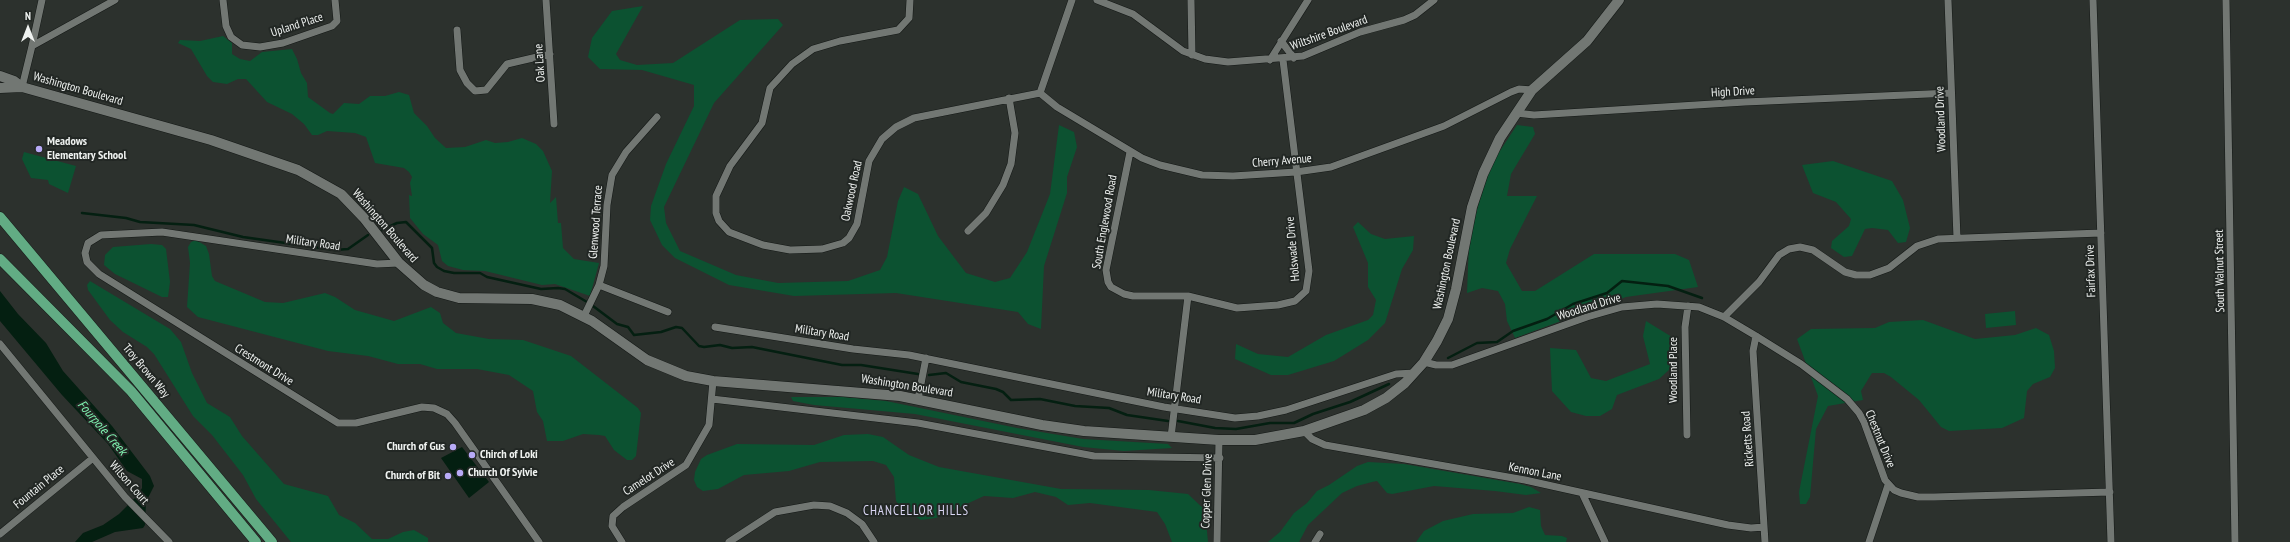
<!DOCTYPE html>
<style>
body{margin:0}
#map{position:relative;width:2290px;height:542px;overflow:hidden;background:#2c312d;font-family:"PT Sans Narrow",sans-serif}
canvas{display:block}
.north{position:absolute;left:8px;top:8px;width:40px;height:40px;-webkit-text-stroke:3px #222724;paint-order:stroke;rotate:0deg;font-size:11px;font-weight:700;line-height:16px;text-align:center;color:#eff2f0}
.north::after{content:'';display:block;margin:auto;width:14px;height:18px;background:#eff2f0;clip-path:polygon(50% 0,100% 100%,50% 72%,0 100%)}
</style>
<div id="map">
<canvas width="2290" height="542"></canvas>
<div class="north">N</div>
</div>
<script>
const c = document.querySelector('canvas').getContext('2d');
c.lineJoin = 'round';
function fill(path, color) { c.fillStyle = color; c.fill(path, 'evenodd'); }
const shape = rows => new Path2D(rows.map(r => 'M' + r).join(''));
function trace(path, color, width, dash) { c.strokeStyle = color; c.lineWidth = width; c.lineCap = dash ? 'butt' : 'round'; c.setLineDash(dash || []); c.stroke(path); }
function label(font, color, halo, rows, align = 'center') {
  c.font = font + ' "PT Sans Narrow",sans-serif'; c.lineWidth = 4; c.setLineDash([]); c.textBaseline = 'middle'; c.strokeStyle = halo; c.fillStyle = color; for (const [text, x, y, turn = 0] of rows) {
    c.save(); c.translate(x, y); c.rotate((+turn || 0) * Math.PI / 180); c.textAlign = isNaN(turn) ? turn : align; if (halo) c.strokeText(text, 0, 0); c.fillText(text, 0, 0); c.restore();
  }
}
fill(shape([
 [643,6,616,54,620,60,637,65,673,63,740,20,778,19,783,25,714,103,664,207,666,223,680,251,736,275,778,283,848,281,880,270,887,257,898,201,904,187,918,194,938,236,966,273,995,282,1010,278,1027,252,1050,194,1059,125,1074,132,1077,147,1067,177,1067,193,1044,266,1041,329,1028,324,1018,312,896,293,794,296,729,285,675,258,662,245,650,220,651,206,666,164,694,106,694,85,642,70,600,69,588,57,592,38,612,11],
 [223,36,232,43,232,54,240,59,250,61,262,52,292,49,297,59,301,73,307,83,308,97,330,113,333,114,344,103,359,104,370,96,385,96,399,92,409,95,414,113,427,126,435,138,446,148,465,147,486,140,495,143,508,142,522,138,536,144,543,151,552,171,550,203,556,197,558,223,561,223,563,248,574,259,599,263,590,296,555,284,542,285,485,271,463,270,448,266,442,261,438,245,423,234,410,218,409,195,412,196,410,183,412,177,409,172,404,168,375,163,366,137,355,133,327,131,318,135,312,135,304,124,292,114,267,102,246,79,238,79,227,84,213,82,207,76,191,49,178,43,180,40,200,41],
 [1517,125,1533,127,1535,134,1511,174,1507,196,1537,196,1510,249,1506,263,1522,291,1535,291,1594,254,1675,254,1689,260,1698,287,1626,297,1515,338,1507,321,1505,304,1498,291,1482,288,1467,293,1469,243,1486,172],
 [24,152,76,166,68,193,49,184,48,180,31,178,22,159],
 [1833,161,1892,181,1903,200,1910,228,1906,242,1898,243,1888,230,1872,228,1865,229,1852,256,1844,257,1831,248,1832,241,1849,226,1851,219,1836,202,1813,193,1802,165],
 [1358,222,1371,234,1385,239,1414,236,1413,250,1402,269,1385,323,1368,340,1334,361,1288,375,1271,375,1235,359,1236,344,1258,354,1288,357,1326,335,1368,320,1373,315,1376,300,1368,287,1368,263,1353,227],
 [196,240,206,246,209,254,212,276,215,281,265,302,283,303,325,293,335,297,355,310,394,321,431,307,440,313,443,323,456,333,489,339,523,340,571,356,638,408,641,413,636,456,632,460,627,460,614,450,605,436,599,435,583,434,563,441,547,441,543,421,537,412,533,391,509,375,477,369,437,369,420,364,398,364,368,356,328,351,198,317,187,307,190,263,188,247,191,242],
 [151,244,162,245,166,249,170,282,168,297,162,297,115,274,104,265,105,255,113,247],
 [90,281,170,329,181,342,192,373,207,403,230,417,242,436,284,484,328,496,339,515,355,523,372,539,388,539,403,532,414,530,428,538,428,542,291,542,256,499,243,475,212,435,193,416,154,354,147,347,123,332,110,320,88,290,87,285],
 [2015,311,2016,325,1986,328,1985,314],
 [1923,320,1975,339,2015,335,2036,328,2049,335,2054,351,2055,368,2050,377,2033,384,2027,391,2024,418,2002,428,1949,431,1941,427,1919,400,1891,377,1884,373,1872,373,1861,391,1863,400,1828,406,1816,429,1810,497,1806,504,1800,504,1799,492,1818,396,1797,339,1811,329,1875,328,1889,322],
 [1646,321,1672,337,1670,369,1659,379,1617,395,1612,409,1600,416,1586,416,1571,412,1552,391,1550,348,1576,350,1591,378,1606,381,1650,364,1643,336],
 [791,397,842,397,886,401,1017,428,1083,439,1168,444,1172,448,1124,451,1083,447,915,414,814,405,793,401],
 [868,434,883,437,909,455,939,467,1061,489,1149,490,1188,494,1205,510,1208,542,1172,542,1165,524,1157,512,1090,503,1068,505,1056,497,1035,492,1013,498,984,496,936,518,921,520,901,508,896,501,894,477,886,465,873,461,820,462,789,471,744,475,718,489,703,491,697,487,694,480,695,472,701,459,707,455,737,444,814,445,844,435],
 [1368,462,1404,464,1520,484,1531,487,1541,493,1526,495,1495,491,1434,486,1392,494,1387,493,1377,481,1372,482,1357,486,1342,493,1308,525,1299,542,1268,542,1280,532,1294,513,1307,503,1317,491,1329,485,1357,466],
 [1529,507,1540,510,1541,526,1545,535,1562,536,1567,538,1566,542,1416,542,1424,531,1443,521,1473,514,1513,513]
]), '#0c5231');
fill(shape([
 [0,291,18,314,46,343,63,371,112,426,150,476,154,486,146,502,145,525,143,528,115,532,92,542,75,542,83,533,103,525,119,514,138,495,142,488,142,479,127,471,108,444,62,395,0,321],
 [462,447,489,482,469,498,441,458]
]), '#041f11');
trace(shape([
 [82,213,126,218,140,222,194,225,243,237,335,250,348,249,368,235],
 [382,230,397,223,406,222,432,248,434,263,437,267,444,271,454,273,480,273,487,277,541,289,558,288,565,289,587,302],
 [593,306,617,324,628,327,634,335,661,332,676,327,682,328,699,346,704,347,720,345,732,348,752,347,842,365,861,365,918,374],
 [1448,358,1477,343,1497,342,1513,331,1547,319,1573,304,1607,293,1622,281,1668,286,1702,298],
 [929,375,946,373,961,382,996,389,1003,392,1011,400,1040,399,1075,406,1109,408,1127,415,1168,421],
 [1178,421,1215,428,1236,429,1270,423,1294,423,1313,414,1350,402,1389,384]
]), '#041f11', 2.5);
const street = shape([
 [223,0,226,26,231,37,242,45,260,47,283,43,332,26,337,21,335,0],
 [546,0,554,124],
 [910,0,909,18,898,30,840,41,813,49,792,64,770,88,762,123,730,166,716,196,716,213,719,221,729,232,763,245,790,250,822,249,843,243,849,238,857,224,869,161,882,139,896,127,914,118,1040,93,1072,0],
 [1097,0,1133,14,1183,51,1205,59,1228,62,1303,56,1360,32,1404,20,1415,15,1434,0],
 [1191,0,1192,55],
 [1948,0,1957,238],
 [2093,0,2111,542],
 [2226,0,2235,542],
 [457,30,460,70,467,83,475,91,486,90,507,64,550,54],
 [1281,41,1294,58],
 [32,46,42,0],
 [1270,60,1308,0],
 [22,87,32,46,115,0],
 [1040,93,1057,107,1142,158,1160,165,1202,175,1233,176,1296,172,1331,167,1444,126,1511,92,1519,89,1532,90],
 [1516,113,1534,115,1745,102,1951,93],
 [1130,152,1106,270,1108,282,1111,287,1124,294,1133,296,1188,296,1237,308,1278,305,1295,301,1306,291,1309,271,1283,60],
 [968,231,986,213,1003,185,1011,164,1015,133,1009,98],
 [399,263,377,264,162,232,101,235,88,243,85,253,87,262,99,274,338,423,356,423,422,407,434,408,447,414,455,423,539,542],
 [599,285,668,312],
 [584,316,599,285,604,266,607,205,612,175,626,152,657,117],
 [1724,317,1759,282,1779,255,1789,249,1800,247,1813,250,1845,272,1856,275,1870,275,1889,268,1917,246,1938,239,2101,233],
 [715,327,853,349,909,355,1164,407,1235,418,1258,416,1286,410,1396,374,1415,373],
 [1756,336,1753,351,1765,542],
 [0,344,125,497,169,542],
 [1424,362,1436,365,1452,365,1587,317,1622,307,1657,304,1699,307,1724,317,1756,336,1801,364,1847,399,1859,413,1864,422,1885,480,1894,490,1901,493,1918,497,1934,497,2110,492],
 [712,399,918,423,1094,456,1220,458],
 [918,399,926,358],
 [1304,431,1312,439,1325,445,1525,480,1728,525,1751,528,1764,527],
 [1687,435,1685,327,1688,306],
 [1171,437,1188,296],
 [1582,493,1605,542],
 [0,534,93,458],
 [622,542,612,526,613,516,623,507,686,465,709,425,713,381],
 [729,542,775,512,814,505,830,506,847,513,862,524,874,542],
 [1217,542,1219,440],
 [1315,542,1320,534],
 [1869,542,1888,485]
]);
const secondary = shape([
 [0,76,14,81,22,87,211,140,298,170,341,194,364,218,399,263,424,285,437,292,459,298,532,299,560,305,592,321,647,360,686,376,713,381,900,396,1042,425,1084,431,1219,440,1255,440,1304,431,1364,410,1386,398,1405,383,1424,362,1437,341,1448,319,1456,289,1472,207,1483,174,1500,138,1532,90,1587,41,1619,0],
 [0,88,22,87]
]);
const primary = shape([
 [0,217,272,542],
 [0,259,131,391,256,542]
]);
trace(street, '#141816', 8);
trace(secondary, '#141816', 11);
trace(primary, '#141816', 11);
trace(street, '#727773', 7);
trace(secondary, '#727773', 10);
trace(primary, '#62ac84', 10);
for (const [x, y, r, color] of [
 [39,149,4,"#b8abf7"],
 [453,447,4,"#b8abf7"],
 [472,455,4,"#b8abf7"],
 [460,473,4,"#b8abf7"],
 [448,476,4,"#b8abf7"]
]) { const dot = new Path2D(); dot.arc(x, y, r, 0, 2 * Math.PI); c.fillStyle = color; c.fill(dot); trace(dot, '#222724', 1.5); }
label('12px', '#eff2f0', '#222724', [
 ["Upland Place",297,25,-18],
 ["Wiltshire Boulevard",1329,33,-20],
 ["Oak Lane",540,63,-94],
 ["Washington Boulevard",78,89,16],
 ["High Drive",1733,92,-3],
 ["Woodland Drive",1941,119,-92],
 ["Cherry Avenue",1282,161,-5],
 ["Oakwood Road",852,191,-78],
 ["Glenwood Terrace",596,222,-86],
 ["South Englewood Road",1105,222,-80],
 ["Washington Boulevard",385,226,49],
 ["Military Road",313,243,8],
 ["Holswade Drive",1293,249,-95],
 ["Washington Boulevard",1447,264,-78],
 ["Fairfax Drive",2091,271,-92],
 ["South Walnut Street",2220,271,-91],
 ["Woodland Drive",1589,307,-17],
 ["Military Road",822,333,9],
 ["Crestmont Drive",264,365,32],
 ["Woodland Place",1674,370,-90],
 ["Troy Brown Way",146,371,50],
 ["Washington Boulevard",907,386,9],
 ["Military Road",1174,396,9],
 ["Ricketts Road",1748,439,-94],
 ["Chestnut Drive",1880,439,68],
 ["Kennon Lane",1535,472,11],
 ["Camelot Drive",649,477,-33],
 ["Wilson Court",129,483,49],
 ["Fountain Place",39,487,-39],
 ["Copper Glen Drive",1207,491,-88]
]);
label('bold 12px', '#eff2f0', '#222724', [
 ["Meadows",47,142],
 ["Elementary School",47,156],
 ["Church of Gus",445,447,"right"],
 ["Chirch of Loki",480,455],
 ["Church Of Sylvie",468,473],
 ["Church of Bit",440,476,"right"]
], 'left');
label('italic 13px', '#7ef0af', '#222724', [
 ["Fourpole Creek",102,428,49]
]);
c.letterSpacing = '1px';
label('13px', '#dad6f3', '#222724', [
 ["CHANCELLOR HILLS",916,511]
]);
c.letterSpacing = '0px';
</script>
